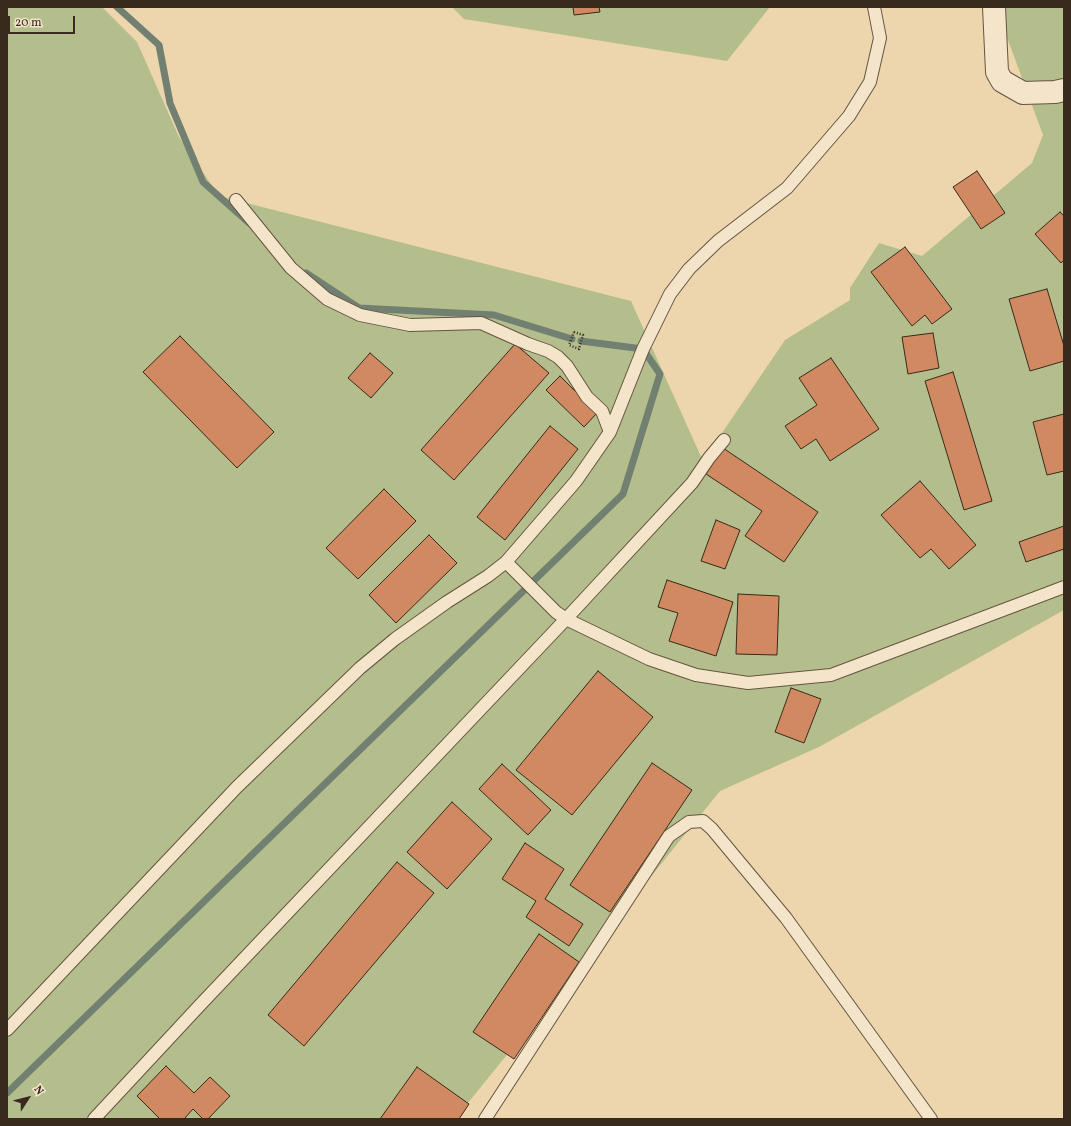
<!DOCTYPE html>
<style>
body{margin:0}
#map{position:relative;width:1071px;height:1126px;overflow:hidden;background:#edd6ad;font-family:Vollkorn,serif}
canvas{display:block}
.frame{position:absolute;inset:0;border:8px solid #382a1c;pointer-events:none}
.north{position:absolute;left:8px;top:1078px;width:40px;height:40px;-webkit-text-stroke:3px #f3e4ca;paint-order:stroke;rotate:54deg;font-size:11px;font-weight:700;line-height:16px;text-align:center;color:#382a1c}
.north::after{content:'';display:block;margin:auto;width:14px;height:18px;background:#382a1c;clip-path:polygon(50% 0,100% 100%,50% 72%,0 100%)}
.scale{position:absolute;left:8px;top:16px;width:67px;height:18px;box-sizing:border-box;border:2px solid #382a1c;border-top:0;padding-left:5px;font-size:12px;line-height:14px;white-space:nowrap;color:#382a1c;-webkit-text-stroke:3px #f3e4ca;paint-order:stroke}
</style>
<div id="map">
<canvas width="1071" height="1126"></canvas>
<div class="frame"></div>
<div class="north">N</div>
<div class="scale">20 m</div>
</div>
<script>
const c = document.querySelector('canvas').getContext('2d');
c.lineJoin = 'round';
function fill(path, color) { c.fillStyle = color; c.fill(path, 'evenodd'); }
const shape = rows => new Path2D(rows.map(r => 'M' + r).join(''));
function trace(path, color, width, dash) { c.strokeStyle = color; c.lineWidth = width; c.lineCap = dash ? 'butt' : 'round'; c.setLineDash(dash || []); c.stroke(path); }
fill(shape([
 [7,7,102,7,137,42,179,137,219,196,631,301,703,461,785,340,850,300,850,288,879,243,922,256,1032,163,1043,135,998,13,998,7,1064,7,1064,610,819,747,720,791,455,1119,7,1119],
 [452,7,770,7,727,61,464,19]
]), '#b4be8d');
trace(shape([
 [117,7,159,45,170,103,203,182,249,223],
 [306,273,359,308,494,315,572,339],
 [7,1093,623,494,660,374,643,349,581,341]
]), '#728072', 7);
const building = shape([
 [573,7,599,7,600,12,574,15,573,7],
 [977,171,1005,213,981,229,953,187,977,171],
 [1060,212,1064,216,1064,260,1061,263,1035,234,1060,212],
 [905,247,952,309,932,324,925,315,912,326,871,272,905,247],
 [1047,289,1064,346,1064,361,1030,371,1009,299,1047,289],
 [933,333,939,368,908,374,902,337,933,333],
 [180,336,274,432,237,468,143,372,180,336],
 [515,344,549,373,454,480,421,450,515,344],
 [370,353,393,373,371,398,348,378,370,353],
 [831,358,879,429,830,461,816,439,801,449,785,426,817,405,799,378,831,358],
 [953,372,992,501,964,510,925,381,953,372],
 [560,376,597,413,584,427,546,390,560,376],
 [1064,414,1064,471,1047,475,1033,422,1064,414],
 [550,426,578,449,505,540,477,517,550,426],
 [723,448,818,512,784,562,745,536,762,511,706,474,723,448],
 [920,481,976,545,949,569,931,549,920,558,881,515,920,481],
 [384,489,416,521,358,579,326,548,384,489],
 [716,520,740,530,725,569,701,561,716,520],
 [1064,526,1064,549,1026,562,1019,542,1064,526],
 [429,535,457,563,396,623,369,595,429,535],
 [667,580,733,602,716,656,669,641,678,613,658,607,667,580],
 [738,594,779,596,777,655,736,654,738,594],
 [598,671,653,717,572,815,516,770,598,671],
 [791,688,821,699,804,743,775,732,791,688],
 [652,763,692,790,610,912,570,885,652,763],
 [502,764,551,810,528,835,479,789,502,764],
 [452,802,492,839,447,889,407,852,452,802],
 [525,843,564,869,545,899,583,924,569,946,526,917,536,901,502,879,525,843],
 [397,862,434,893,304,1046,268,1015,397,862],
 [539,934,579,962,514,1059,473,1032,539,934],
 [166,1066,194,1093,210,1077,230,1096,208,1119,203,1119,193,1109,184,1119,160,1119,137,1096,166,1066],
 [417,1067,469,1104,459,1119,380,1119,417,1067]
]);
fill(building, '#d18962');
trace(building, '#382a1c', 1);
const lane = shape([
 [236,200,291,268,327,299,360,315,410,325,481,323,528,344,548,351,558,357,567,366,587,397,602,411,610,432],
 [506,562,556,612,566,619,649,659,696,675,748,683,831,675,1064,587],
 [7,1030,237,787,360,668,395,639,447,602,488,576,506,562,576,481,610,432,643,349,670,294,689,269,718,241,787,188,849,116,870,82,880,38,874,7],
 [94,1119,201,1004,566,619,692,483,709,458,724,440],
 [485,1119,669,836,689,822,703,821,712,829,786,918,931,1119]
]);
const street = shape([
 [994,7,997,72,1002,81,1023,93,1055,92,1064,90]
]);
trace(lane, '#655540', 14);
trace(street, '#655540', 24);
trace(shape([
 [574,332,583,335,579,349,569,345,574,332]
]), '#382a1c', 2.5, [1, 2]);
trace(lane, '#f3e4ca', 12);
trace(street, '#f3e4ca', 22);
</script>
